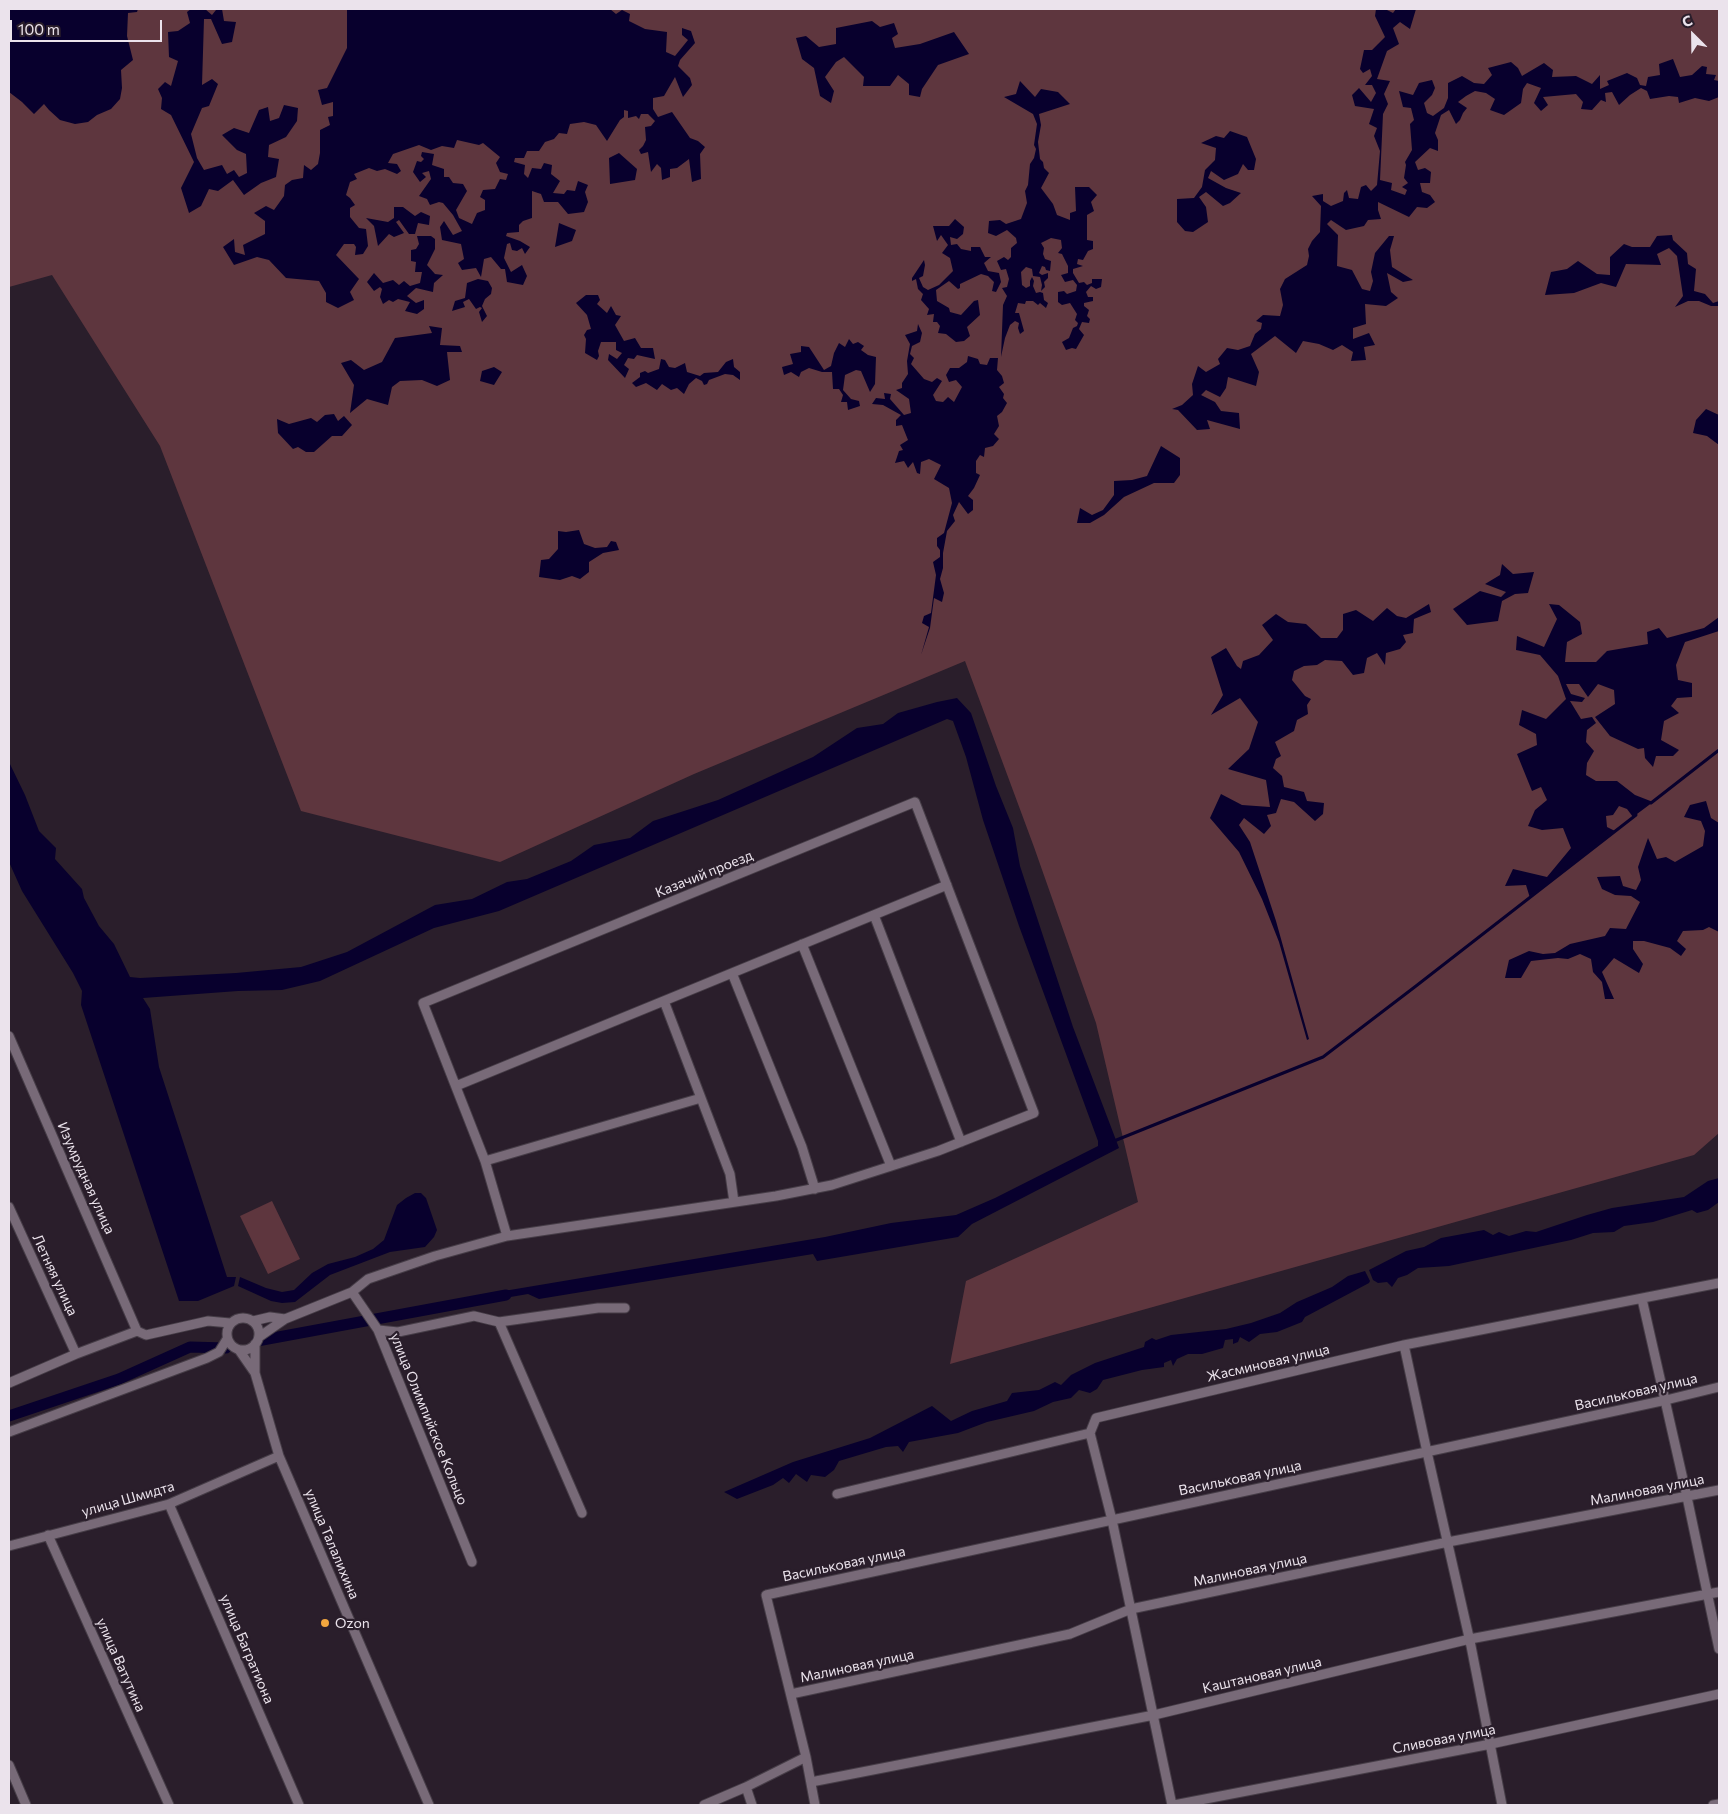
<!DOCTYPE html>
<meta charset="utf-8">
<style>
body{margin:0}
#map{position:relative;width:1728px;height:1814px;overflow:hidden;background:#2a1e2b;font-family:Commissioner,sans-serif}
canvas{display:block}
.frame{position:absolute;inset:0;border:10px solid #ebe3ec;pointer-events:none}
.north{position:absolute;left:1668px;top:10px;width:50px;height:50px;-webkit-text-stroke:4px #2a1e2b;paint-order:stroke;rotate:337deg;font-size:14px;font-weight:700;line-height:20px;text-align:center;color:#ebe3ec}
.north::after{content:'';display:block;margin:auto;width:18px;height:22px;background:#ebe3ec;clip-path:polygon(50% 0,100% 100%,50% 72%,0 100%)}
.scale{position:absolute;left:10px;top:20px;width:152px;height:22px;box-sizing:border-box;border:2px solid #ebe3ec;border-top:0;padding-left:6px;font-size:15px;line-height:18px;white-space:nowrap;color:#ebe3ec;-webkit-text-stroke:4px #2a1e2b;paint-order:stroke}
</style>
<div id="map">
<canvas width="1728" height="1814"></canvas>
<div class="frame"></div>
<div class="north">С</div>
<div class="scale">100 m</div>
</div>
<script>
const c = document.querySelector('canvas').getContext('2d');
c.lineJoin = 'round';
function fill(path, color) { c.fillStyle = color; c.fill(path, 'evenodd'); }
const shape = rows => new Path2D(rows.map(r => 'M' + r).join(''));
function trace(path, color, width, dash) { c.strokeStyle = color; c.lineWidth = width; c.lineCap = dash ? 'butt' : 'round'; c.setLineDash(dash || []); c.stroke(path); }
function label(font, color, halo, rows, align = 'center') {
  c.font = font + ' Commissioner,sans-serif'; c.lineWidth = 4.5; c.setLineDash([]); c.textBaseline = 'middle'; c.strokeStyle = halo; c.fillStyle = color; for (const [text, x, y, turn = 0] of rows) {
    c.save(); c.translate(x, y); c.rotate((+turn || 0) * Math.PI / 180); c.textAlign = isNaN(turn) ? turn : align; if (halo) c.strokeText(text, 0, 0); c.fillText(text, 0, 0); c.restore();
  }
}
fill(shape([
 [9,9,1719,9,1719,1133,1694,1155,950,1364,966,1281,1138,1202,1096,1023,1034,847,965,661,694,774,500,862,301,811,160,446,52,275,9,287],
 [272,1201,300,1259,268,1274,240,1216]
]), '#5e363e');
fill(shape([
 [9,9,138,9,137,12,128,13,127,36,133,60,121,70,122,88,120,99,111,109,97,115,88,122,75,124,60,120,49,110,44,104,34,114,22,102,9,92],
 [191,9,205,9,212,15,216,10,222,9,224,21,236,22,232,42,222,44,211,19,204,19,202,85,212,79,218,84,209,106,202,108,191,134,197,158,204,170,222,165,227,174,234,170,239,177,247,173,246,154,237,150,222,135,234,128,249,133,259,110,268,107,270,121,279,118,284,105,298,108,297,121,286,137,269,145,268,157,279,159,276,177,261,183,244,195,233,180,218,191,209,189,201,206,189,213,181,188,194,162,171,115,161,109,162,98,158,89,165,82,171,86,178,61,169,57,168,32,178,31,190,23,187,12],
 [347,9,610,9,616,14,622,10,630,14,629,21,645,29,667,32,666,52,675,56,688,40,682,35,682,28,691,31,695,43,680,60,678,66,690,78,692,85,683,97,675,77,664,96,653,98,653,109,658,117,672,112,690,138,698,141,705,147,700,154,701,179,692,182,689,159,677,168,670,169,670,177,662,180,661,168,657,164,651,172,648,152,641,154,639,150,643,146,646,140,645,127,651,126,655,121,648,114,641,114,639,119,636,116,628,118,628,111,624,110,624,117,620,120,607,141,596,125,584,122,570,124,567,134,559,133,554,139,545,142,539,151,527,151,524,158,515,158,514,162,525,165,524,174,528,178,532,168,541,169,544,163,552,165,551,174,560,181,553,193,564,194,567,190,575,191,578,181,588,185,585,192,588,202,584,212,568,214,558,202,544,202,541,194,532,191,532,218,523,221,519,225,519,232,507,233,506,236,520,241,530,247,525,254,522,248,517,251,512,250,510,243,507,244,504,258,511,272,522,265,527,276,523,285,507,282,505,269,501,269,491,257,484,259,481,277,476,268,462,270,458,263,464,259,461,244,442,240,440,227,444,221,453,235,462,231,453,215,443,203,439,202,430,205,427,199,419,196,431,179,429,171,422,173,426,177,420,182,413,172,417,161,421,162,424,159,421,156,422,152,434,154,432,165,444,169,444,177,449,177,453,183,463,184,467,191,456,210,459,218,472,224,477,213,485,210,485,200,480,197,483,190,495,189,500,179,506,180,508,174,500,172,496,163,500,157,483,143,479,145,457,140,454,148,442,146,431,150,419,145,393,154,388,163,397,164,401,171,397,174,385,169,377,171,369,168,354,174,357,179,350,182,346,195,350,198,355,205,350,208,350,217,359,228,366,229,368,246,363,254,355,255,356,247,354,244,344,244,336,255,359,279,350,292,354,300,338,308,326,302,326,293,319,281,286,278,269,260,257,257,234,265,223,247,234,239,235,252,245,255,243,245,265,234,265,221,254,213,266,206,274,210,284,196,285,185,292,180,303,178,304,165,311,170,318,164,320,153,320,130,330,125,328,117,333,116,333,102,322,105,318,90,327,88,347,48],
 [1376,9,1385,9,1393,13,1396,9,1416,9,1410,29,1400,22,1393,28,1399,44,1387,51,1377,79,1390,81,1384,94,1388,104,1383,114,1380,180,1392,183,1391,190,1405,195,1407,190,1402,187,1408,183,1404,178,1406,165,1405,162,1412,150,1410,124,1414,120,1411,108,1403,107,1399,91,1413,95,1419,83,1432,80,1435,88,1432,95,1424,103,1427,113,1433,116,1444,108,1448,98,1448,83,1462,76,1474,83,1484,84,1492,75,1488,68,1511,62,1518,68,1522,76,1544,63,1553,70,1552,77,1576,76,1592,84,1600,75,1600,89,1609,85,1607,81,1627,73,1637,78,1640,85,1646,86,1648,77,1660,75,1659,64,1673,59,1680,77,1692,75,1702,66,1707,67,1706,74,1716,75,1714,80,1719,81,1719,97,1709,101,1695,98,1679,103,1678,97,1669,96,1650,99,1647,91,1641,88,1630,95,1619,105,1612,92,1605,93,1606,102,1601,100,1592,110,1581,109,1583,102,1576,94,1543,97,1548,105,1541,111,1534,103,1541,88,1527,83,1523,89,1521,103,1504,115,1490,110,1495,99,1486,93,1475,91,1466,96,1458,102,1467,108,1463,113,1460,120,1456,124,1449,110,1441,115,1435,133,1438,140,1438,151,1430,148,1415,162,1418,170,1425,168,1431,172,1430,183,1420,183,1422,192,1430,195,1435,202,1427,208,1417,207,1409,217,1378,202,1378,210,1381,219,1368,220,1364,226,1346,230,1331,220,1327,224,1338,235,1337,266,1352,270,1362,289,1370,291,1373,281,1371,272,1375,253,1389,236,1394,236,1390,250,1392,267,1413,280,1403,282,1387,273,1391,292,1398,298,1386,306,1365,304,1366,324,1353,328,1353,339,1369,333,1375,345,1364,347,1366,360,1351,361,1353,352,1342,345,1333,350,1319,344,1303,341,1296,353,1275,336,1251,354,1259,372,1256,386,1228,377,1226,388,1220,397,1206,390,1201,395,1215,402,1221,411,1239,413,1240,429,1207,420,1210,429,1197,430,1178,410,1172,409,1182,405,1193,395,1192,384,1198,366,1206,372,1220,364,1218,359,1227,348,1238,350,1250,346,1255,334,1261,329,1262,323,1256,321,1263,315,1280,316,1283,305,1280,289,1285,279,1307,265,1309,256,1308,249,1312,241,1320,232,1321,206,1312,196,1323,194,1323,201,1331,206,1343,201,1344,193,1347,190,1349,198,1358,199,1361,187,1366,185,1371,191,1377,185,1380,151,1374,136,1377,128,1369,124,1374,109,1355,106,1352,95,1359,88,1371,102,1376,93,1372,85,1365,85,1372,76,1370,69,1363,73,1360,69,1364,50,1372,50,1385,37,1375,16],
 [872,21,880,27,894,23,898,34,892,38,895,48,920,44,954,32,969,54,938,65,922,89,920,97,909,95,909,84,898,75,890,86,863,86,864,77,844,57,836,62,825,77,834,91,831,103,820,96,814,68,802,59,796,38,806,36,819,47,836,44,836,28],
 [1020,81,1035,97,1041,89,1058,92,1070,104,1039,114,1041,125,1038,142,1040,159,1043,162,1044,168,1049,173,1041,188,1053,204,1057,215,1070,220,1070,213,1076,211,1075,187,1089,187,1097,195,1091,202,1094,211,1087,215,1087,240,1093,241,1093,249,1088,251,1083,260,1078,259,1077,264,1083,266,1073,269,1073,273,1079,283,1084,282,1087,285,1092,283,1092,279,1102,279,1101,287,1096,289,1091,286,1086,292,1088,297,1093,297,1093,301,1084,303,1084,306,1089,310,1087,316,1090,319,1089,323,1082,322,1079,329,1084,335,1076,349,1072,348,1066,350,1062,342,1069,338,1073,328,1077,326,1078,323,1075,320,1077,314,1070,303,1062,305,1058,302,1058,292,1064,291,1067,294,1076,291,1077,285,1073,280,1065,282,1061,275,1068,273,1068,266,1062,254,1058,253,1062,248,1061,240,1051,238,1041,243,1044,248,1043,254,1045,259,1051,261,1050,271,1046,270,1045,267,1042,266,1039,273,1042,275,1048,273,1048,278,1044,282,1045,287,1041,291,1042,285,1040,277,1033,276,1032,269,1026,267,1021,272,1022,285,1026,288,1030,286,1030,281,1032,277,1034,281,1033,286,1036,293,1040,292,1043,293,1044,300,1048,303,1046,308,1040,303,1038,305,1033,301,1026,301,1025,304,1018,303,1015,313,1019,313,1024,331,1020,334,1018,328,1019,323,1015,321,1010,325,1005,338,1001,357,1003,305,1007,296,1002,288,1007,287,1009,279,1006,269,1001,270,997,261,1004,257,1008,260,1011,257,1011,248,1017,243,1016,238,1007,230,996,236,988,233,989,221,1000,220,1006,224,1021,219,1027,203,1025,191,1028,185,1030,164,1034,158,1036,149,1034,145,1037,124,1033,114,1004,97,1016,94],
 [1230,131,1247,137,1256,159,1254,170,1248,170,1243,164,1238,174,1224,180,1211,171,1208,178,1226,188,1241,193,1230,203,1223,206,1206,192,1199,197,1206,207,1208,222,1193,232,1185,231,1177,222,1177,199,1194,198,1202,187,1205,170,1215,160,1216,148,1201,143,1216,136,1224,138],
 [619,153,637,169,635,180,610,184,609,158],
 [394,207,403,207,415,216,421,212,430,216,429,225,418,223,415,234,409,234,399,220,396,222,404,233,394,237,389,234,378,246,374,226,366,218,388,222,394,218],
 [955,219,964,227,963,234,957,239,950,237,951,245,957,244,961,249,971,251,971,247,980,247,985,257,991,257,984,263,988,271,999,273,1001,282,996,292,992,291,994,282,988,276,981,274,960,284,960,288,958,289,949,281,936,290,937,301,949,308,950,312,961,315,974,301,978,300,980,315,967,327,970,336,964,341,956,342,946,334,938,333,940,326,937,322,933,322,934,314,927,315,929,309,921,300,923,294,918,289,916,279,912,281,912,278,924,260,925,265,923,276,919,278,923,287,928,290,939,285,953,271,950,258,942,253,948,245,941,235,937,241,933,226,949,226],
 [559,223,576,230,572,241,555,247],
 [1672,235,1673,240,1687,253,1688,264,1696,269,1694,291,1705,294,1713,303,1719,301,1719,306,1711,306,1699,301,1688,301,1675,307,1683,296,1677,256,1669,248,1657,254,1661,265,1626,264,1616,287,1601,283,1574,293,1545,295,1551,272,1567,269,1578,261,1597,274,1610,275,1610,257,1624,244,1632,247,1650,247,1657,236],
 [417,236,431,236,435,239,435,249,427,265,435,274,443,275,434,283,433,292,416,288,407,296,416,303,424,300,424,309,417,314,405,311,410,302,398,299,393,302,389,300,383,304,380,297,382,289,380,287,374,291,367,282,374,273,383,283,393,280,399,285,404,281,410,286,420,283,422,272,415,272,416,262,411,261,411,250,416,249,419,244],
 [478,279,488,281,492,288,491,294,485,299,482,306,487,316,482,322,479,312,482,308,480,307,476,309,469,299,463,302,465,307,452,311,455,301,465,298,467,283],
 [586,295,598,295,600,300,597,304,607,313,611,306,616,315,621,316,615,325,624,341,635,338,641,348,653,348,655,359,637,355,634,359,628,358,624,365,629,369,625,378,608,360,609,354,617,359,622,353,616,350,616,342,601,342,598,351,599,356,597,360,585,353,586,339,584,335,587,330,591,329,587,315,576,303],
 [918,324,922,333,920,342,912,346,910,354,914,358,911,364,924,379,932,382,937,378,942,381,933,395,936,401,943,402,948,397,954,402,962,387,956,380,949,382,946,375,950,368,959,368,967,362,968,356,978,359,980,364,987,365,990,358,998,358,997,370,1002,376,1004,383,999,387,1004,394,1003,398,1007,403,1002,412,997,416,999,426,994,434,999,439,993,446,985,448,984,457,980,455,976,461,976,473,980,475,974,488,968,496,973,500,973,510,968,514,959,502,953,515,955,521,947,531,943,553,943,568,940,579,944,593,942,602,934,598,930,628,921,655,929,627,922,623,924,616,931,613,936,575,933,562,940,557,940,550,937,546,937,538,944,533,952,503,949,488,934,479,941,465,929,459,921,462,920,474,917,473,913,462,908,468,904,461,895,463,899,451,903,450,900,445,908,440,902,425,896,426,896,420,901,415,883,405,872,404,876,398,885,399,884,393,891,394,890,399,904,415,911,413,909,399,896,390,902,388,902,383,908,374,907,361,910,344,905,335,917,331],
 [429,326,442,328,440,345,460,346,462,352,447,352,450,380,437,386,422,380,400,381,392,387,388,405,367,399,350,413,354,385,341,363,351,360,364,370,382,362,395,338,432,333],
 [849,339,853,344,858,342,864,346,861,350,868,355,876,357,875,384,870,392,861,371,856,370,845,375,843,390,851,399,859,401,860,406,848,410,847,402,841,402,843,395,839,389,833,389,832,372,822,372,809,368,801,372,799,377,791,372,784,375,782,367,793,364,790,354,801,352,801,346,809,347,824,370,831,366,834,353,839,343,845,347],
 [661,359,665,360,669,367,675,368,685,363,687,372,700,376,704,373,718,372,726,362,733,359,734,367,740,372,740,380,733,375,725,374,709,380,707,384,704,385,702,381,696,378,689,384,684,394,677,388,671,390,662,384,657,390,646,383,636,387,632,383,640,377,640,373,645,371,648,373,659,369],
 [494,367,502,372,494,385,480,381,482,371],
 [1706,409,1719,415,1718,422,1719,445,1707,436,1693,433,1696,420],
 [334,414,338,421,344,416,352,425,342,436,332,436,314,452,306,452,298,447,293,449,278,433,277,419,289,424,311,418,317,422,325,415],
 [1161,446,1180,458,1180,475,1174,483,1154,483,1124,497,1104,515,1090,523,1077,523,1080,508,1092,515,1103,510,1114,495,1114,481,1132,480,1147,476],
 [579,530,584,544,595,548,607,547,611,541,616,542,619,550,603,553,589,562,589,572,580,579,572,576,560,580,539,577,541,560,549,559,558,549,558,531,566,532],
 [1502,564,1513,574,1534,572,1528,593,1515,594,1502,601,1498,621,1467,625,1453,609,1480,591,1501,597,1506,592,1485,584,1500,575],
 [1429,604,1431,612,1414,619,1413,633,1403,635,1406,642,1400,649,1386,653,1385,665,1377,653,1367,658,1364,673,1353,675,1342,661,1325,660,1317,665,1304,666,1294,671,1292,680,1305,696,1311,699,1307,705,1308,714,1297,720,1294,731,1275,742,1281,756,1276,759,1273,768,1282,776,1284,787,1304,792,1307,801,1324,803,1323,814,1315,821,1294,802,1281,799,1276,813,1267,815,1271,826,1264,834,1244,818,1239,825,1250,842,1276,921,1309,1039,1307,1040,1279,942,1262,899,1239,852,1210,818,1221,794,1242,805,1270,807,1266,780,1228,769,1249,749,1258,722,1240,698,1211,715,1223,695,1211,657,1226,648,1237,666,1241,669,1243,661,1259,655,1273,640,1262,625,1276,614,1288,622,1306,624,1321,638,1337,638,1343,630,1343,614,1356,610,1373,621,1387,608,1397,616,1406,618],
 [1549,604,1559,605,1580,622,1582,634,1567,642,1565,662,1596,662,1607,651,1648,644,1647,632,1659,628,1667,638,1704,628,1719,617,1719,631,1685,642,1676,665,1678,680,1692,683,1692,697,1677,698,1671,706,1679,713,1664,721,1661,740,1679,750,1673,756,1656,756,1653,767,1645,758,1644,748,1638,749,1610,736,1595,717,1615,704,1614,690,1598,684,1588,697,1579,684,1566,684,1571,694,1585,698,1582,702,1570,701,1581,719,1592,717,1596,723,1587,730,1586,742,1594,751,1587,763,1586,775,1596,781,1617,781,1635,795,1653,802,1633,817,1627,809,1619,806,1613,815,1606,816,1607,827,1615,831,1530,898,1526,885,1505,886,1513,869,1547,877,1571,848,1563,828,1542,830,1528,826,1535,810,1547,800,1541,787,1532,791,1517,754,1537,745,1536,734,1519,725,1522,710,1546,719,1566,699,1558,676,1540,655,1516,650,1517,636,1544,647,1557,619],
 [957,698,971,713,996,786,1013,828,1020,866,1073,1027,1119,1148,972,1224,958,1237,817,1261,813,1254,539,1299,528,1294,493,1300,492,1293,825,1237,891,1223,956,1215,995,1198,1098,1146,1098,1141,1019,926,983,820,966,757,953,721,947,719,499,911,434,928,320,981,282,990,238,991,143,998,150,1009,159,1067,227,1277,236,1277,234,1286,198,1301,179,1301,81,1005,82,991,73,973,22,891,9,862,9,762,25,795,39,831,56,848,55,859,82,889,84,898,99,926,114,944,130,977,140,978,236,973,301,967,347,952,435,905,472,899,507,882,527,879,571,861,594,845,630,838,653,821,718,800,813,757,857,728,883,724,898,713,937,702],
 [1706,801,1711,818,1719,823,1719,932,1709,927,1703,930,1683,931,1677,941,1686,949,1681,956,1670,948,1644,941,1633,941,1633,949,1643,964,1639,973,1614,958,1602,972,1614,999,1605,999,1602,982,1593,972,1591,959,1580,954,1568,959,1558,958,1531,961,1521,978,1505,978,1509,960,1529,951,1543,954,1555,953,1570,944,1605,936,1610,928,1626,929,1640,902,1631,896,1615,895,1602,889,1597,877,1620,876,1623,886,1636,890,1641,880,1638,867,1648,838,1657,859,1666,857,1675,862,1703,846,1705,831,1701,821,1684,817,1690,805],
 [1719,1178,1719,1202,1708,1210,1697,1213,1692,1210,1653,1222,1624,1226,1614,1232,1593,1233,1571,1240,1449,1266,1418,1268,1407,1275,1398,1278,1392,1287,1387,1282,1378,1283,1373,1280,1369,1270,1406,1251,1424,1247,1441,1238,1484,1230,1493,1235,1499,1232,1509,1236,1526,1231,1536,1232,1587,1215,1612,1208,1684,1197,1708,1181],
 [415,1193,421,1193,426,1198,437,1230,434,1237,425,1247,390,1252,330,1275,295,1302,282,1303,271,1301,238,1286,240,1277,266,1288,282,1292,294,1290,312,1273,328,1264,355,1257,373,1249,384,1240,397,1205,406,1198],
 [1365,1271,1370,1281,1369,1283,1305,1317,1302,1322,1277,1332,1260,1334,1249,1342,1240,1337,1238,1342,1233,1344,1233,1339,1225,1340,1223,1348,1202,1354,1188,1354,1177,1359,1173,1366,1171,1360,1164,1363,1164,1367,1142,1370,1103,1380,1097,1389,1090,1393,1079,1390,1071,1398,1053,1402,1034,1411,987,1422,958,1433,909,1442,903,1452,898,1446,886,1447,839,1461,834,1470,825,1477,811,1475,807,1482,796,1474,789,1483,783,1478,773,1485,737,1499,724,1492,793,1462,870,1438,932,1406,951,1421,972,1411,1007,1401,1012,1393,1039,1390,1055,1382,1061,1385,1071,1375,1095,1363,1144,1347,1145,1342,1152,1338,1156,1340,1171,1335,1226,1329,1251,1323,1280,1313,1297,1302,1332,1287,1348,1276]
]), '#08002d');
trace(shape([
 [1651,803,1719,750],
 [1114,1141,1323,1057,1416,986,1636,815]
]), '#08002d', 3);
trace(shape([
 [257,1341,506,1295],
 [9,1416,119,1379,190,1347,226,1348]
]), '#08002d', 11);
const minor = shape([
 [874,915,961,1142],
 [802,944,891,1166],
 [732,973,802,1147,815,1189],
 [664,1001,730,1174,734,1202],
 [9,1036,137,1331],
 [456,1086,947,885],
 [485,1161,701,1098],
 [9,1207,76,1354],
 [352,1292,378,1330,472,1562],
 [1642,1299,1687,1497,1719,1649],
 '227 1334a16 16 0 1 1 32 0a16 16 0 1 1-32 0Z',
 [253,1321,270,1317,285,1319],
 [499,1322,582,1513],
 [378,1330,398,1332,474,1316,499,1322,598,1308,625,1308],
 [259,1337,285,1319,352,1292,368,1279,435,1256,507,1236,776,1196,832,1185,938,1151,1034,1113,915,802,423,1003,485,1161,507,1236],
 [1404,1345,1427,1452,1471,1646,1502,1805],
 [239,1350,255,1373,255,1344],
 [255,1373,279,1456,429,1805],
 [9,1383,76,1354,137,1331,146,1335,208,1321,230,1323],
 [9,1432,207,1358,219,1352,227,1339],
 [1090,1433,1096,1418,1404,1345,1719,1283],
 [1090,1433,1112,1520,1172,1805],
 [837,1494,1090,1433],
 [169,1504,299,1805],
 [48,1535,169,1805],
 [9,1546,169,1504,279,1456],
 [791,1694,1070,1634,1131,1609,1448,1542,1719,1490],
 [9,1765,26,1805],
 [811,1782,1154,1715,1470,1639,1719,1592],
 [746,1787,752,1805],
 [704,1805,746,1787,806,1757],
 [815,1805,806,1757,766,1595,1666,1400,1719,1387],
 [1174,1805,1491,1744,1719,1694],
 [1713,1805,1719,1804]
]);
trace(minor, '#463d47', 11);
trace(minor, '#786a78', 9);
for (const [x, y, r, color] of [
 [325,1623,5,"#f1a63f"]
]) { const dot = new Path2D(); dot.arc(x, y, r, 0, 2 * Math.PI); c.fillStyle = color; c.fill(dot); trace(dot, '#2a1e2b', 2); }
label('14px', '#ebe3ec', '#2a1e2b', [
 ["Казачий проезд",704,874,-22],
 ["Изумрудная улица",86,1178,66],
 ["Летняя улица",55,1275,65],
 ["Жасминовая улица",1268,1363,-13],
 ["Васильковая улица",1636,1392,-13],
 ["улица Олимпийское Кольцо",429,1419,68],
 ["Васильковая улица",1240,1478,-12],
 ["Малиновая улица",1647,1490,-11],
 ["улица Шмидта",128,1499,-16],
 ["улица Талалихина",332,1544,67],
 ["Васильковая улица",844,1564,-12],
 ["Малиновая улица",1250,1570,-12],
 ["улица Багратиона",247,1649,67],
 ["улица Ватутина",121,1665,66],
 ["Малиновая улица",857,1666,-12],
 ["Каштановая улица",1262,1675,-13],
 ["Сливовая улица",1444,1739,-11]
]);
label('14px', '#ebe3ec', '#2a1e2b', [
 ["Ozon",335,1623]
], 'left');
</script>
